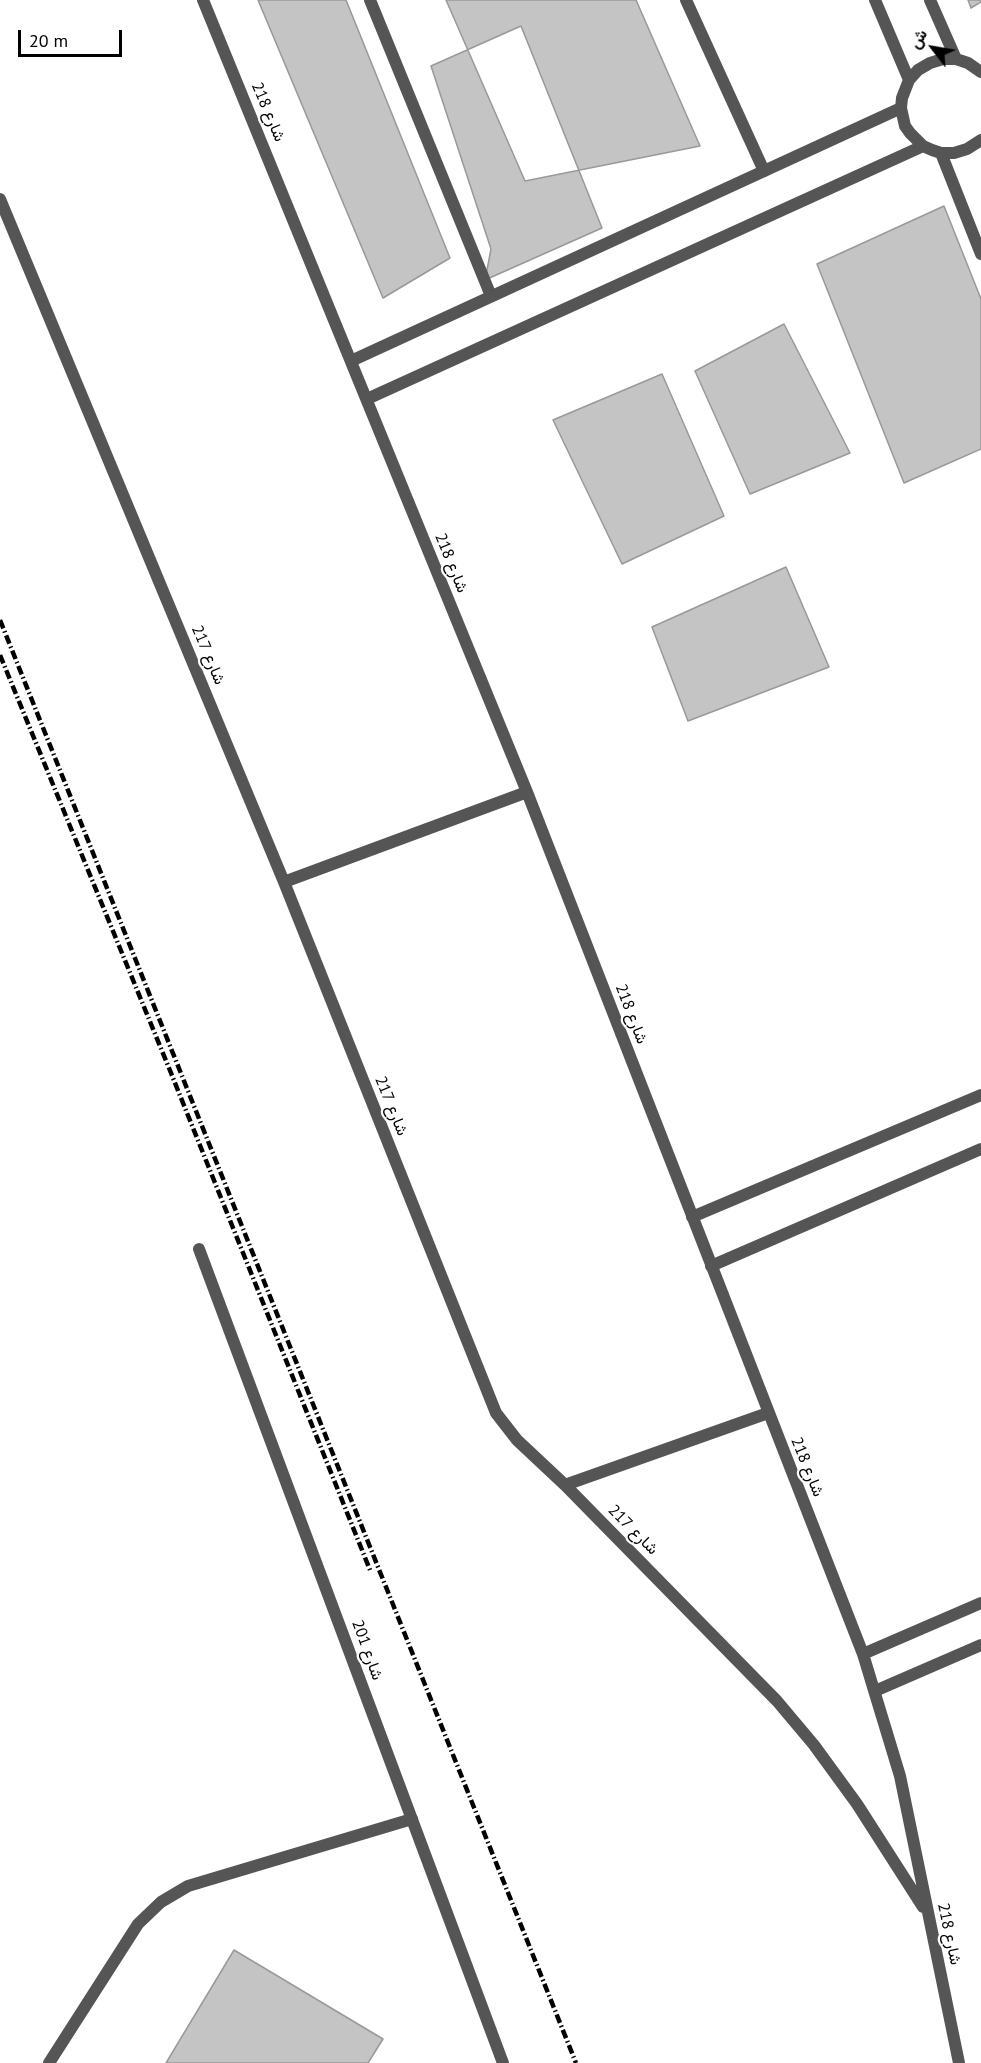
<!DOCTYPE html>
<meta charset="utf-8">
<style>
body{margin:0}
#map{position:relative;width:981px;height:2063px;overflow:hidden;background:#fff;font-family:"PT Sans",Vazirmatn,sans-serif}
canvas{display:block}
.north{position:absolute;left:903px;top:18px;width:60px;height:60px;-webkit-text-stroke:4px #fff;paint-order:stroke;rotate:301deg;font-size:16px;font-weight:700;line-height:24px;text-align:center;color:#000}
.north::after{content:'';display:block;margin:auto;width:21px;height:27px;background:#000;clip-path:polygon(50% 0,100% 100%,50% 72%,0 100%)}
.scale{position:absolute;left:18px;top:30px;width:104px;height:27px;box-sizing:border-box;border:3px solid #000;border-top:0;padding-left:8px;font-size:18px;line-height:21px;white-space:nowrap;color:#000;-webkit-text-stroke:4px #fff;paint-order:stroke}
</style>
<div id="map">
<canvas width="981" height="2063"></canvas>
<div class="north">ش</div>
<div class="scale">20 m</div>
</div>
<script>
const c = document.querySelector('canvas').getContext('2d');
c.lineJoin = 'round';
function fill(path, color) { c.fillStyle = color; c.fill(path, 'evenodd'); }
const shape = rows => new Path2D(rows.map(r => 'M' + r).join(''));
function trace(path, color, width, dash) { c.strokeStyle = color; c.lineWidth = width; c.lineCap = dash ? 'butt' : 'round'; c.setLineDash(dash || []); c.stroke(path); }
function label(font, color, halo, rows, align = 'center') {
  c.font = font + ' "PT Sans",Vazirmatn,sans-serif'; c.lineWidth = 4.5; c.setLineDash([]); c.textBaseline = 'middle'; c.strokeStyle = halo; c.fillStyle = color; for (const [text, x, y, turn = 0] of rows) {
    c.save(); c.translate(x, y); c.rotate((+turn || 0) * Math.PI / 180); c.textAlign = isNaN(turn) ? turn : align; if (halo) c.strokeText(text, 0, 0); c.fillText(text, 0, 0); c.restore();
  }
}
const building = shape([
 [258,0,346,0,450,258,383,298,258,0],
 [446,0,636,0,700,146,525,181,446,0],
 [968,0,981,0,981,2,971,8,968,0],
 [521,26,602,228,485,280,491,249,431,66,521,26],
 [944,206,981,299,981,449,904,483,817,264,944,206],
 [784,324,850,453,750,494,695,371,784,324],
 [662,374,724,516,622,564,553,420,662,374],
 [786,567,829,667,688,721,652,627,786,567],
 [234,1950,383,2039,368,2063,166,2063,234,1950]
]);
fill(building, '#c4c4c4');
trace(building, '#999', 1.5);
trace(shape([
 [370,0,491,296],
 [686,0,764,171],
 [49,2063,138,1924,161,1902,188,1886,412,1819]
]), '#555', 12);
trace(shape([
 [203,0,527,792,863,1654,900,1776,959,2063],
 [875,0,909,80],
 [930,0,956,59],
 [981,72,968,63,956,59,943,59,930,63,918,70,909,80,902,98,901,108,905,126,910,133,923,146,932,150,941,153,954,153,967,149,981,140],
 [941,153,981,254],
 [0,199,284,882,496,1413,517,1440,565,1485,777,1701,814,1745,857,1804,923,1907],
 [351,361,901,108],
 [367,399,923,146],
 [284,882,527,792],
 [692,1217,981,1095],
 [199,1249,503,2063],
 [711,1266,981,1149],
 [565,1485,768,1413],
 [863,1654,981,1603],
 [875,1691,981,1645]
]), '#555', 12);
trace(shape([
 [0,620,576,2063],
 [0,655,169,1068,370,1570]
]), '#000', 4.5, [9, 3, 1.5, 3]);
label('16px', '#000', '#fff', [
 ["شارع 218",268,112,67],
 ["شارع 218",451,563,68],
 ["شارع 217",208,655,67],
 ["شارع 218",631,1014,69],
 ["شارع 217",391,1106,68],
 ["شارع 218",807,1467,68],
 ["شارع 217",633,1530,45],
 ["شارع 201",367,1650,70],
 ["شارع 218",949,1934,78]
]);
</script>
